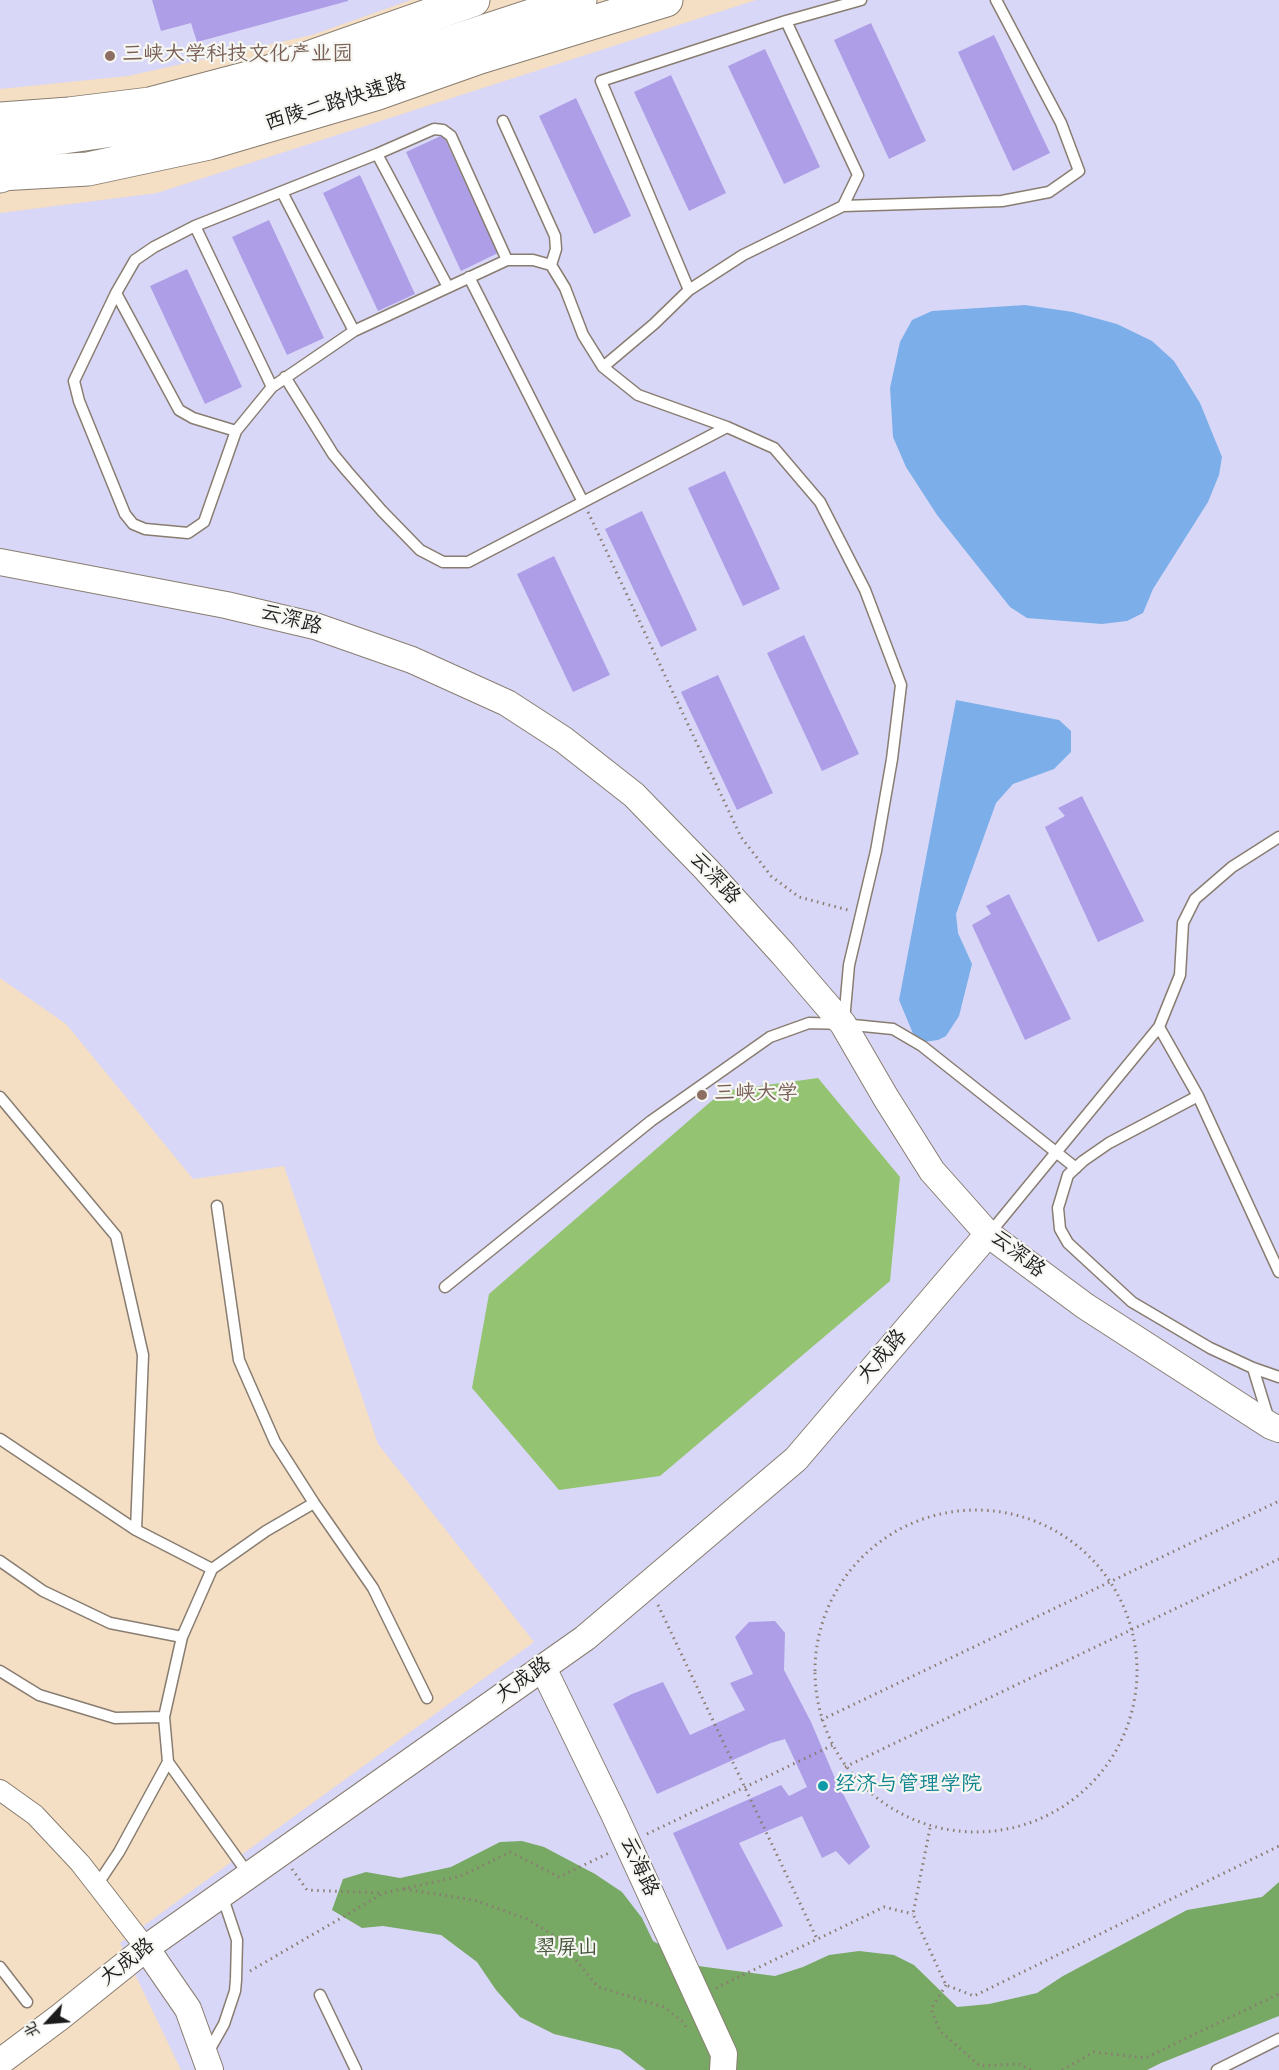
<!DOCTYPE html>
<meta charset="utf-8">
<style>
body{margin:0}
#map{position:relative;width:1279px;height:2070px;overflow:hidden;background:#f4dec4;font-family:"Architects Daughter","LXGW WenKai TC",sans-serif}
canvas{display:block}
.north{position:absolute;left:18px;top:1992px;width:60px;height:60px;-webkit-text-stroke:4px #f6f6f2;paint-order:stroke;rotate:244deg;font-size:16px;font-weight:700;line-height:24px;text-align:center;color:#1c1c1c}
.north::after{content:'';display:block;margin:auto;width:21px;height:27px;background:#1c1c1c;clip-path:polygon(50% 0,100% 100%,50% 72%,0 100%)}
</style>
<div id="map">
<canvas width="1279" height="2070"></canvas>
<div class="north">北</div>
</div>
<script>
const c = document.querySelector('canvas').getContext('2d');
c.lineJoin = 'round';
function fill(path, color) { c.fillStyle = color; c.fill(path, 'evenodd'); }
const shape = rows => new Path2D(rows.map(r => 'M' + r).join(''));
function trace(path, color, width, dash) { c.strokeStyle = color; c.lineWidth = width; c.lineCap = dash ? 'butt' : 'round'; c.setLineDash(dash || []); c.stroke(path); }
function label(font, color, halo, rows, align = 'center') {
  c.font = font + ' "Architects Daughter","LXGW WenKai TC",sans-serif'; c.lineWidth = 4.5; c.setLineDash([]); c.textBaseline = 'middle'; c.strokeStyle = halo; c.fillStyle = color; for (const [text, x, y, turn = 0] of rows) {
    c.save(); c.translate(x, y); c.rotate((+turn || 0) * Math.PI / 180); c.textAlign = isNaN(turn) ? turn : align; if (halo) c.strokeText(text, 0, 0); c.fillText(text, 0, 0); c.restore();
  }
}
fill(shape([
 [0,0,411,0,312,35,128,76,0,89],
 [756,0,1279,0,1279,2070,181,2070,120,1943,534,1642,378,1444,284,1166,193,1179,66,1024,0,978,0,213,157,193]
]), '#d9d7f7');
fill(shape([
 [818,1078,900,1177,890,1281,660,1476,559,1490,472,1388,489,1294,723,1091]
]), '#94c372');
fill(shape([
 [522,1841,544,1847,595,1874,622,1892,642,1918,653,1941,698,1966,775,1976,803,1967,829,1955,859,1951,894,1955,914,1965,957,2007,989,2004,1037,1993,1063,1976,1187,1910,1262,1897,1279,1882,1279,2016,1161,2063,1147,2070,646,2070,620,2050,554,2034,520,2017,496,1990,477,1962,441,1935,383,1926,362,1928,332,1910,343,1879,366,1872,400,1878,451,1867,500,1842]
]), '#77a964');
fill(shape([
 [1025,305,1073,312,1117,324,1152,341,1174,361,1200,403,1222,457,1219,475,1208,502,1153,589,1143,613,1127,621,1102,624,1027,618,1010,607,937,515,906,467,893,437,890,388,900,342,912,320,932,311],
 [956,700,1059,720,1071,731,1071,752,1054,769,1013,784,996,803,956,914,958,933,972,964,959,1016,946,1036,938,1040,917,1043,899,1000]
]), '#7cafe9');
fill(shape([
 [152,0,348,0,348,1,197,42,191,23,161,31],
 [871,23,926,141,889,159,834,40],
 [994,35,1050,153,1013,171,958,52],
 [765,49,820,167,784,184,728,66],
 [671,75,726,193,689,211,634,92],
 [576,98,631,216,594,234,539,116],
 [443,135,498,253,461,271,406,152],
 [360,175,415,294,378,311,323,193],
 [269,220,324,338,287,355,232,237],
 [187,269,242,387,205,404,150,286],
 [725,471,780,589,743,606,688,488],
 [642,511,697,630,661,647,605,529],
 [554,556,610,675,573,692,517,574],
 [804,635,859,754,822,771,767,653],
 [718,675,773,793,737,810,681,692],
 [1082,796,1144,921,1098,942,1045,827,1065,816,1058,808],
 [1009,894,1071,1019,1025,1040,972,925,991,914,986,906],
 [775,1621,785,1633,784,1670,811,1722,834,1776,870,1847,849,1865,836,1851,822,1858,802,1816,739,1843,783,1926,727,1950,673,1833,781,1785,789,1796,807,1787,785,1739,771,1743,657,1794,613,1704,632,1694,663,1682,690,1735,745,1710,730,1683,753,1674,735,1637,749,1622]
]), '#ad9ee7');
const service = shape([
 [786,21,858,175,843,206],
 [503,121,555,236,556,249,551,265],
 [377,154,448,287],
 [282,192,354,331],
 [195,226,272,387],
 [507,260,451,136,443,130,434,129,377,154,195,226,154,247,135,260,116,293,74,381,79,401,125,514,133,524,145,529,188,533,204,522,236,431,272,387,354,331,507,260,533,260,551,265,565,288,583,335,603,367,638,395,727,427,774,448,820,502,865,590,901,685,892,759,876,851,849,965,844,1021],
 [469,277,583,502],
 [689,290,601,81,786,21,861,0],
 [116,293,179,410,193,418,236,431],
 [603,367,654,324,689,290,743,255,843,206,1002,201,1049,192,1079,171,1061,123,996,0],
 [285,377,333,454,347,471,382,511,420,550,443,562,468,562,727,427],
 [1159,1027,1198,1096,1279,1272],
 [1198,1096,1109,1143,1083,1161,1068,1175,1058,1208,1060,1229,1068,1243,1132,1302,1210,1348,1253,1368,1279,1377],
 [0,1097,116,1236,143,1355,136,1530],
 [217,1206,239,1360,275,1442,314,1503,373,1588,427,1698],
 [989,1234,1159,1027,1180,975,1183,923,1195,899,1232,867,1279,837],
 [445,1287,651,1121,770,1037,809,1023,843,1024,893,1029,922,1046,1076,1168],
 [1253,1368,1269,1420],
 [0,1439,136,1530,212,1569],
 [0,1561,43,1591,110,1623,182,1637],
 [0,1671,39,1695,115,1718,164,1717],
 [168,1762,249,1875],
 [97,1885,119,1852,168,1762,164,1717,182,1637,212,1569,266,1531,314,1503],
 [0,1967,27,2002],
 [320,1995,356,2070],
 [207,2054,224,2024,235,1991,236,1980,237,1940,222,1895],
 [1217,2070,1279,2039]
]);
const minor = shape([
 [0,1790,35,1815,80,1863,146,1948]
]);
const tertiary = shape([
 [0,562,226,605,315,626,412,660,507,703,564,740,634,795,706,869,783,954,843,1024,886,1098,932,1171,988,1234,1085,1306,1271,1426,1279,1429],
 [543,1668,614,1814,724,2054,723,2070],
 [146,1948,188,2009,210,2070],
 [0,2062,60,2017,146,1948,585,1638,796,1459,988,1234]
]);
const trunk = shape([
 [0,142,64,137,155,124,271,99,360,72,580,0],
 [0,174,88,169,209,143,375,94,480,57,666,0]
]);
const motorway = shape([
 [0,119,69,114,150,104,260,75,473,0],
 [0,176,7,173]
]);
trace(service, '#887d70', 13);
trace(minor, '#887d70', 22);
trace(tertiary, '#887d70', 28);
trace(trunk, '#887d70', 35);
trace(motorway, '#887d70', 35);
trace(shape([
 [588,512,741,837,771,876,799,897,848,910],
 '815 1671a161 161 0 1 1 322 0a161 161 0 1 1-322 0Z',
 [658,1605,817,1939],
 [821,1720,1279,1501],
 [845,1767,1279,1559],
 [930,1828,913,1914,946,1985,974,1996,1279,1846],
 [647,1834,833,1745],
 [292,1869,307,1890,382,1893],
 [404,1889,474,1900,527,1919,558,1938,598,1987,664,2007,683,2022,688,2030],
 [250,1971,384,1893,461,1876,510,1852,559,1877,609,1853],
 [946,1985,931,2009,940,2031,980,2066,1019,2064,1031,2070],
 [716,1988,884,1907,913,1914],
 [1062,2070,1094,2052,1145,2058,1279,1994]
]), '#887d70', 3, [1.5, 4.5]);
trace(service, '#fff', 10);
trace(minor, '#fff', 20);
trace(tertiary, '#fff', 26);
trace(trunk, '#fff', 33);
trace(motorway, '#fff', 33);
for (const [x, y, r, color] of [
 [110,56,6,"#8d6e63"],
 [702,1095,6,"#8d6e63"],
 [823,1786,6,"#0f9aa8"]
]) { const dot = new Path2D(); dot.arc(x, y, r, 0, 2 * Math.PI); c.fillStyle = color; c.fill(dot); trace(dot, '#f6f6f2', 2); }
label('21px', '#785e54', '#f6f6f2', [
 ["三峡大学科技文化产业园",122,56],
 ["三峡大学",714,1095]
], 'left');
label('21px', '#1c1c1c', '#f6f6f2', [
 ["西陵二路快速路",336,104,-17],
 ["云深路",291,621,15],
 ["云深路",714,879,47],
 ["云深路",1017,1255,38],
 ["大成路",883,1357,-49],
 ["大成路",524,1681,-35],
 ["云海路",638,1867,65],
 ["大成路",128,1963,-38]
]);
label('21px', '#0d838f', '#f6f6f2', [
 ["经济与管理学院",835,1786]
], 'left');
label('21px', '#46563a', '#f6f6f2', [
 ["翠屏山",567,1950]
]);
</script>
